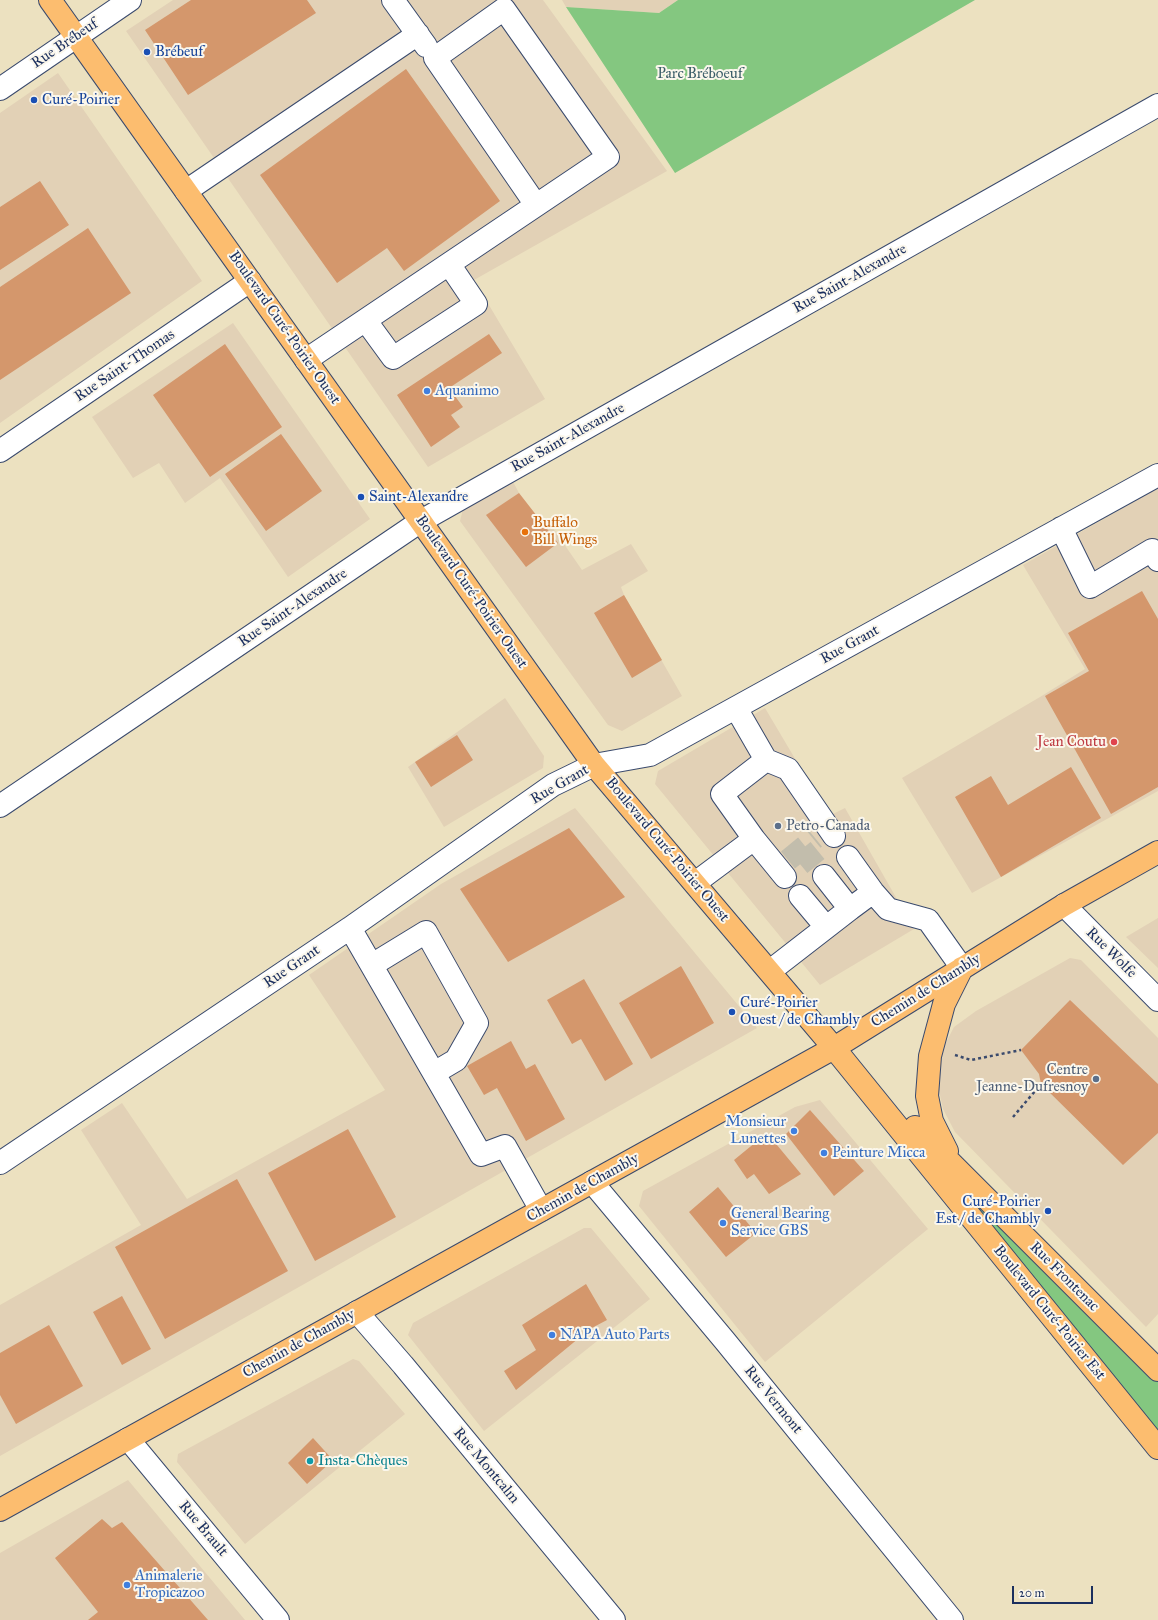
<!DOCTYPE html>
<meta charset="utf-8">
<style>
body{margin:0}
#map{position:relative;width:1158px;height:1620px;overflow:hidden;background:#ece1c0;font-family:"IM FELL Great Primer",serif}
canvas{display:block}
.scale{position:absolute;left:1012px;top:1586px;width:81px;height:18px;box-sizing:border-box;border:2px solid #1b2f5e;border-top:0;padding-left:5px;font-size:12px;line-height:14px;white-space:nowrap;color:#1b2f5e;-webkit-text-stroke:3px #fbf7ec;paint-order:stroke}
</style>
<div id="map">
<canvas width="1158" height="1620"></canvas>
<div class="scale">20 m</div>
</div>
<script>
const c = document.querySelector('canvas').getContext('2d');
c.lineJoin = 'round';
function fill(path, color) { c.fillStyle = color; c.fill(path, 'evenodd'); }
const shape = rows => new Path2D(rows.map(r => 'M' + r).join(''));
function trace(path, color, width, dash) { c.strokeStyle = color; c.lineWidth = width; c.lineCap = dash ? 'butt' : 'round'; c.setLineDash(dash || []); c.stroke(path); }
function label(font, color, halo, rows, align = 'center') {
  c.font = font + ' "IM FELL Great Primer",serif'; c.lineWidth = 4; c.setLineDash([]); c.textBaseline = 'middle'; c.strokeStyle = halo; c.fillStyle = color; for (const [text, x, y, turn = 0] of rows) {
    c.save(); c.translate(x, y); c.rotate((+turn || 0) * Math.PI / 180); c.textAlign = isNaN(turn) ? turn : align; if (halo) c.strokeText(text, 0, 0); c.fillText(text, 0, 0); c.restore();
  }
}
fill(shape([
 [173,0,543,0,667,171,474,280,545,399,428,467,126,31],
 [562,0,678,0,659,13,566,7],
 [58,73,202,281,0,423,0,113],
 [233,323,370,519,288,577,220,478,185,503,159,463,133,478,92,417],
 [511,478,519,493,541,522,546,518,582,570,631,544,648,571,621,587,624,595,682,696,622,731,608,725,460,521,464,505],
 [1158,488,1158,791,972,893,902,778,1040,697,1085,669,1023,565],
 [505,698,544,756,543,768,444,827,408,767],
 [765,708,829,816,845,808,914,929,820,985,655,784,658,771],
 [575,808,757,1028,0,1456,0,1305,141,1225,81,1130,122,1103,187,1199,385,1090,309,975,441,884],
 [1158,918,1158,968,1126,937],
 [1070,958,1081,960,1158,1038,1158,1314,1146,1327,955,1132,943,1109,938,1086,939,1056,954,1027,976,1011],
 [820,1100,928,1229,765,1362,639,1206,643,1191,795,1107],
 [584,1228,591,1228,650,1299,484,1431,408,1335,413,1323],
 [353,1359,359,1361,405,1414,245,1544,177,1462,178,1454],
 [128,1480,245,1620,0,1620,0,1553]
]), '#e2d1b6');
fill(shape([
 [678,0,975,0,675,173,566,7,659,13],
 [834,1048,1158,1370,1158,1448]
]), '#84c780');
fill(shape([
 [191,0,307,0,316,13,188,95,145,30],
 [406,69,500,201,404,271,387,248,337,283,260,175],
 [40,181,69,225,0,270,0,207],
 [88,228,131,293,0,380,0,287],
 [489,334,502,353,449,388,463,407,451,415,460,427,431,447,397,395],
 [225,344,282,427,210,477,153,395],
 [281,434,322,491,266,531,225,474],
 [519,493,558,543,526,567,486,515],
 [1142,591,1158,619,1158,787,1111,814,1045,696,1089,671,1068,633],
 [624,595,662,660,632,678,594,613],
 [457,735,473,760,431,787,415,762],
 [1071,767,1101,818,1001,877,955,797,991,776,1008,805],
 [569,828,625,897,508,962,460,889],
 [681,966,714,1023,651,1059,619,1003],
 [584,979,633,1064,605,1081,581,1039,572,1044,547,1000],
 [1070,1000,1158,1084,1158,1133,1123,1165,1041,1084,1039,1074,1021,1050],
 [511,1041,526,1069,535,1064,565,1119,526,1141,497,1088,484,1095,467,1066],
 [810,1110,864,1171,834,1196,786,1134],
 [348,1129,396,1217,315,1261,268,1173],
 [767,1133,801,1174,769,1194,754,1174,747,1179,734,1160],
 [237,1179,288,1271,165,1339,115,1247],
 [718,1187,756,1233,726,1257,689,1212],
 [586,1284,607,1320,586,1331,582,1326,573,1332,579,1338,516,1390,504,1371,536,1350,522,1325],
 [122,1296,151,1349,122,1365,93,1312],
 [49,1325,83,1386,16,1424,0,1395,0,1353],
 [313,1438,333,1460,307,1484,288,1463],
 [102,1519,112,1528,122,1522,208,1620,88,1620,98,1612,55,1558]
]), '#d4976c');
trace(shape([
 [802,849,824,876],
 [788,860,815,838]
]), '#c2bdac', 22, [22, 11]);
const minor = shape([
 [393,0,426,46],
 [0,89,130,0],
 [186,191,418,34],
 [366,321,393,358,476,304,449,264],
 [306,360,608,157,504,9,435,58,536,205],
 [0,451,250,281],
 [1061,528,1090,587,1152,550,1158,560],
 [766,760,788,769,834,836],
 [0,806,421,521,1158,105],
 [754,839,785,877],
 [848,857,873,892,888,909,928,920,962,968],
 [824,876,850,909],
 [695,883,754,839,722,794,766,760,736,708],
 [800,896,826,927],
 [1064,905,1158,1000],
 [350,928,481,1155,505,1146,541,1210],
 [372,965,426,932,477,1023,456,1060,434,1073],
 [770,971,850,909,873,892],
 [0,1163,350,928,553,785,594,765,650,755,1158,475],
 [592,1182,725,1341,952,1620],
 [357,1312,403,1365,614,1620],
 [128,1439,278,1620]
]);
const major = shape([
 [50,0,594,765,834,1048,1158,1448],
 [915,1127,1158,1370],
 [947,1151,932,1121,927,1096,930,1056,944,1004,962,968],
 [0,1510,834,1048,1064,905,1158,852]
]);
trace(minor, '#3a4a6d', 24);
trace(major, '#3a4a6d', 24);
trace(shape([
 [955,1055,971,1060,1021,1050],
 [1013,1117,1041,1084]
]), '#3a4a6d', 2.5, [3, 3]);
trace(minor, '#fff', 22);
trace(major, '#fcbd6f', 22);
for (const [x, y, r, color] of [
 [147,52,4,"#1a4fb4"],
 [34,100,4,"#1a4fb4"],
 [427,391,4,"#3f7fe0"],
 [361,497,4,"#1a4fb4"],
 [525,532,4,"#e8710a"],
 [1114,742,4,"#e0444e"],
 [778,826,4,"#5c6f8a"],
 [732,1012,4,"#1a4fb4"],
 [1096,1079,4,"#5c6f8a"],
 [794,1131,4,"#3f7fe0"],
 [824,1153,4,"#3f7fe0"],
 [1048,1211,4,"#1a4fb4"],
 [723,1223,4,"#3f7fe0"],
 [552,1335,4,"#3f7fe0"],
 [310,1461,4,"#0f9aa8"],
 [127,1585,4,"#3f7fe0"]
]) { const dot = new Path2D(); dot.arc(x, y, r, 0, 2 * Math.PI); c.fillStyle = color; c.fill(dot); trace(dot, '#fbf7ec', 1.5); }
label('15px', '#1b2f5e', '#fbf7ec', [
 ["Rue Brébeuf",65,44,-34],
 ["Rue Saint-Alexandre",850,279,-29],
 ["Boulevard Curé-Poirier Ouest",284,328,55],
 ["Rue Saint-Thomas",125,366,-34],
 ["Rue Saint-Alexandre",568,438,-29],
 ["Boulevard Curé-Poirier Ouest",471,592,55],
 ["Rue Saint-Alexandre",293,608,-34],
 ["Rue Grant",850,645,-29],
 ["Rue Grant",560,785,-30],
 ["Boulevard Curé-Poirier Ouest",667,850,50],
 ["Rue Wolfe",1111,953,45],
 ["Rue Grant",292,967,-34],
 ["Chemin de Chambly",926,991,-32],
 ["Chemin de Chambly",583,1188,-29],
 ["Rue Frontenac",1064,1277,45],
 ["Boulevard Curé-Poirier Est",1049,1313,51],
 ["Chemin de Chambly",299,1344,-29],
 ["Rue Vermont",773,1400,51],
 ["Rue Montcalm",486,1466,50],
 ["Rue Brault",203,1529,50]
]);
label('15px', '#164399', '#fbf7ec', [
 ["Brébeuf",155,52],
 ["Curé-Poirier",42,100],
 ["Saint-Alexandre",369,497],
 ["Curé-Poirier",740,1003],
 ["Ouest / de Chambly",740,1020],
 ["Curé-Poirier",1040,1202,"right"],
 ["Est / de Chambly",1040,1219,"right"]
], 'left');
label('15px', '#3a5d68', '#fbf7ec', [
 ["Parc Bréboeuf",700,74]
]);
label('15px', '#366cbe', '#fbf7ec', [
 ["Aquanimo",435,391],
 ["Monsieur",786,1122,"right"],
 ["Lunettes",786,1139,"right"],
 ["Peinture Micca",832,1153],
 ["General Bearing",731,1214],
 ["Service GBS",731,1231],
 ["NAPA Auto Parts",560,1335],
 ["Animalerie",135,1576],
 ["Tropicazoo",135,1593]
], 'left');
label('15px', '#c56008', '#fbf7ec', [
 ["Buffalo",533,523],
 ["Bill Wings",533,540]
], 'left');
label('15px', '#be3a42', '#fbf7ec', [
 ["Jean Coutu",1106,742]
], 'right');
label('15px', '#4e5e75', '#fbf7ec', [
 ["Petro-Canada",786,826],
 ["Centre",1088,1070,"right"],
 ["Jeanne-Dufresnoy",1088,1087,"right"]
], 'left');
label('15px', '#0d838f', '#fbf7ec', [
 ["Insta-Chèques",318,1461]
], 'left');
</script>
